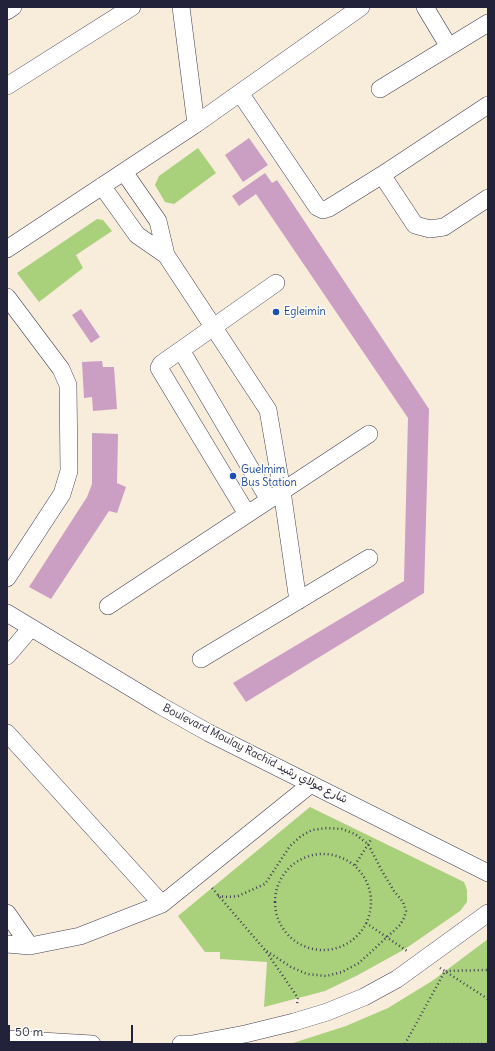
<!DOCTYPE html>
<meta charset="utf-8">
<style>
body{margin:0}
#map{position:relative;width:495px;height:1051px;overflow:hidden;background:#f8ecdb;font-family:Delius,sans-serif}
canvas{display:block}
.frame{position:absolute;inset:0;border:8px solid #22223b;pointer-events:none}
.scale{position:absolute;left:8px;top:1025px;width:125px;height:18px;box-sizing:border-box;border:2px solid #22223b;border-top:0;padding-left:5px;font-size:12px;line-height:14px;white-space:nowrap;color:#22223b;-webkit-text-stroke:3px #fdfcf7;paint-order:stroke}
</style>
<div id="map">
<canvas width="495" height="1051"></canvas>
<div class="frame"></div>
<div class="scale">50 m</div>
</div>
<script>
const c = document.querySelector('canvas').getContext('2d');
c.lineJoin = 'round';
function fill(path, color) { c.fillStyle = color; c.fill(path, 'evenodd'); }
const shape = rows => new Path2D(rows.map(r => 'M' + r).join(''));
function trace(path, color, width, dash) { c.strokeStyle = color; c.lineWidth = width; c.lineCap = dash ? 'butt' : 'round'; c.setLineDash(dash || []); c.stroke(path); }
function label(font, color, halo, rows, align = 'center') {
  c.font = font + ' Delius,"Playpen Sans Arabic",sans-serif'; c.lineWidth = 3; c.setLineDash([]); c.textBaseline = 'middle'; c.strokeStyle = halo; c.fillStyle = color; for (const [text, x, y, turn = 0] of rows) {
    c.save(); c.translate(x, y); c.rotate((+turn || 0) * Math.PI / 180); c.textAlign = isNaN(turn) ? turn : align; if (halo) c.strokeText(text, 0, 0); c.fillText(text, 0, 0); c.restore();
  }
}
fill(shape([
 [198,148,216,173,174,204,165,202,155,185,159,176],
 [97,219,103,220,112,231,76,255,83,268,39,302,17,273],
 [310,807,464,882,467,890,467,902,460,911,405,949,358,975,325,991,264,1007,267,962,220,959,220,952,205,952,178,916],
 [488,939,488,1044,290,1044,346,1026,388,1008,432,981]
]), '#a9d07b');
fill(shape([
 [249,138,268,165,243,182,225,155],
 [265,173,272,183,277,180,429,409,424,593,246,702,233,683,404,581,408,418,256,194,239,206,232,196],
 [81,309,100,337,91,343,72,315],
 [102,361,103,367,114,367,117,409,93,411,92,397,84,398,82,362],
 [92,433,118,434,117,483,126,487,117,513,109,511,51,599,29,587,87,497,92,484]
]), '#cb9ec4');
const minor = shape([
 [181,7,196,124],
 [425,7,449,47],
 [7,11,13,7],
 [7,86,132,7],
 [380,89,488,23],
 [240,93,317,207,323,210,329,208,382,175,488,105],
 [124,172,158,221,166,255,268,410,282,491,298,601],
 [382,175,415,225,430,229,444,227,488,198],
 [102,186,137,235,166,255],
 [7,249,196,124,361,7],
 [7,297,61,369,68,385,69,471,62,494,7,578],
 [181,350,269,500],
 [247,514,159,368,161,364,276,283],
 [108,606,369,434],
 [7,613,161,706,209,733,488,873],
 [7,656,31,628],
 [201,659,369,558],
 [7,733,162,904],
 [7,913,30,946],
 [7,944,30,946,80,936,162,904,311,784],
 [7,1039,92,1044],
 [181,1044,192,1044,245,1034,294,1022,327,1012,364,997,397,979,488,913]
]);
trace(minor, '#424053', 18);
trace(shape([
 '275 902a48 48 0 1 1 96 0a48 48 0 1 1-96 0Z',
 [355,865,372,838],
 [212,888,265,950,283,976,298,998,297,1004],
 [218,896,228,897,238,896,265,884,290,846,301,836,312,830,327,828,342,829,355,834,368,844,382,871,394,891,403,902,406,911,404,918,400,925,359,963,342,972,326,976,307,974,291,967,265,950],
 [366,923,407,951],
 [440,968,488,999],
 [405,1044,445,971,488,970],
 [425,1044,488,1044]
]), '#424053', 2.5, [1, 3]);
trace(minor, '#fff', 17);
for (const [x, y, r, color] of [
 [276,312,4,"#1a4fb4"],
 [233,476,4,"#1a4fb4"]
]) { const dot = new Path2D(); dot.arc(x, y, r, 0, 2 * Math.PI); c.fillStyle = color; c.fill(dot); trace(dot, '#fdfcf7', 1.5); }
label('11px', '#164399', '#fdfcf7', [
 ["Egleimín",284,312],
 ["Guelmim",241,470],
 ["Bus Station",241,483]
], 'left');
label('11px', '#22223b', '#fdfcf7', [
 ["Boulevard Moulay Rachid شارع مولاي رشيد",255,754,27]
]);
</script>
